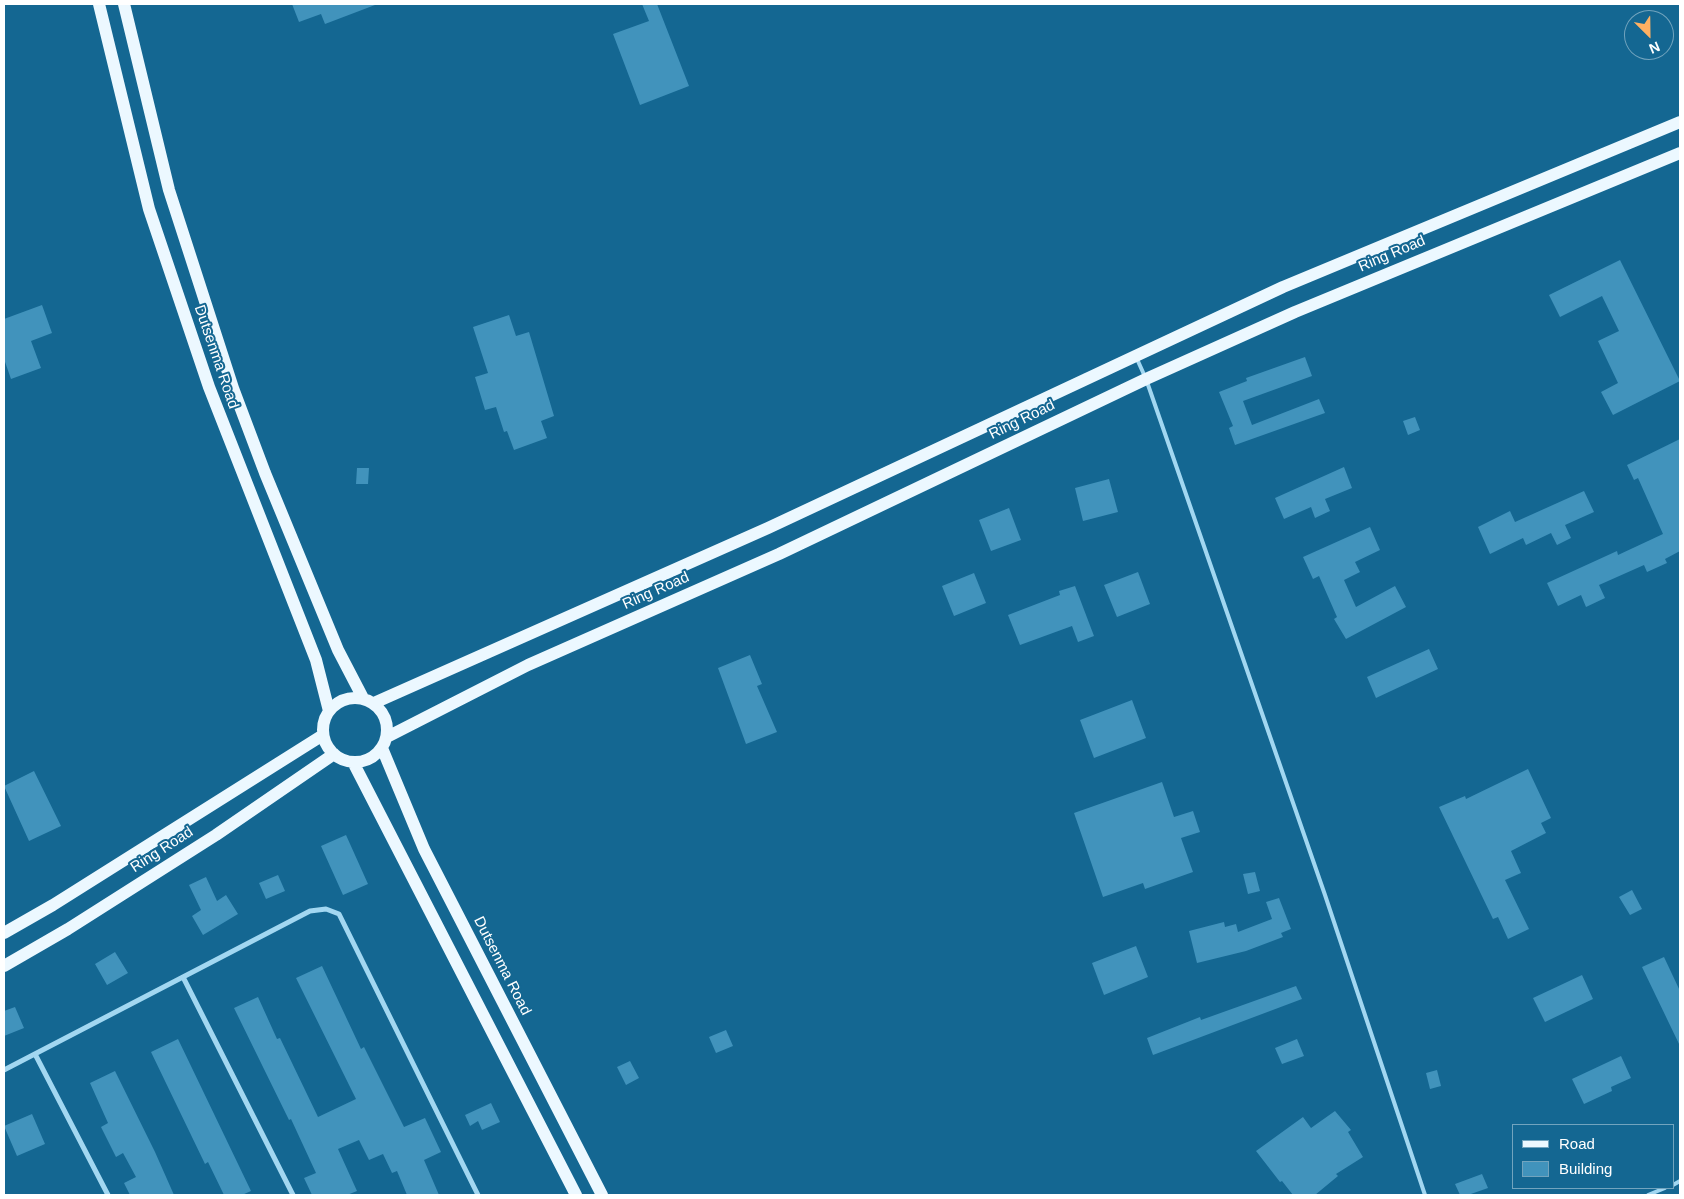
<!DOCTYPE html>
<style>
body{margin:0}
#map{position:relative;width:1684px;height:1199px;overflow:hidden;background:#146792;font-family:Arial,sans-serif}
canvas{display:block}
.frame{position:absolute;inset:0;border:5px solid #fff;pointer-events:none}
.legend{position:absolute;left:1512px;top:1124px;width:162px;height:65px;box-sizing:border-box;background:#146792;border:1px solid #72a4be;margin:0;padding:6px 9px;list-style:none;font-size:15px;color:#fff}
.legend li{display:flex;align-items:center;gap:10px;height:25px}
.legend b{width:25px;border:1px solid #72a4be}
.north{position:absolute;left:1624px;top:10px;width:50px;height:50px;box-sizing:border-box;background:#146792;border:1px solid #72a4be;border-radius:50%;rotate:157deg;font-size:14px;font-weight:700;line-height:20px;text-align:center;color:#fff}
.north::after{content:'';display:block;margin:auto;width:18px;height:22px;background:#ffb062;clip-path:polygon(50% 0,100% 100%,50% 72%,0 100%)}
</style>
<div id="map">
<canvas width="1684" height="1199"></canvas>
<div class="frame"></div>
<ul class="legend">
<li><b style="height:6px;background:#ecf8ff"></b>Road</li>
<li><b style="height:14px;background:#4193bc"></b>Building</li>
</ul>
<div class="north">N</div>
</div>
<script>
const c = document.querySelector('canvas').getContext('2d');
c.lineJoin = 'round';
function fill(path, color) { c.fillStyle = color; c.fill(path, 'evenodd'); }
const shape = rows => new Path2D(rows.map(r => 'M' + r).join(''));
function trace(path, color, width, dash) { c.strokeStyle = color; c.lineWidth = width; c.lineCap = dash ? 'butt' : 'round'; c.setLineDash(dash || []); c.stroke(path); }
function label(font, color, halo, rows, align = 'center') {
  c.font = font + ' Arial,sans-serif'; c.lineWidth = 4; c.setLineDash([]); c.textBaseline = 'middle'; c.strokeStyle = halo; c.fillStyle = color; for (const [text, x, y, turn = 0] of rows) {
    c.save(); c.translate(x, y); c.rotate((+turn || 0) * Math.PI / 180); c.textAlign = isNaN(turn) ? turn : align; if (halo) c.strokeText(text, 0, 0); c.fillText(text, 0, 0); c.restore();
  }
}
fill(shape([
 [292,4,375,4,375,5,325,24,321,14,299,22],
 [642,4,657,4,689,86,640,105,613,34,649,21],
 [1620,260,1680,381,1613,415,1601,392,1618,383,1598,341,1619,331,1602,296,1560,317,1549,295],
 [42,305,52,333,31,341,41,368,11,379,4,359,4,319],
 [509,315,516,336,529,332,554,416,541,421,547,438,514,450,507,431,504,432,496,407,485,410,475,377,488,373,473,327],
 [1305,357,1312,376,1243,401,1252,425,1319,399,1325,413,1235,445,1229,428,1233,426,1219,392,1247,381,1246,378],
 [1415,417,1420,430,1408,435,1403,421],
 [1680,439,1680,551,1665,559,1667,563,1647,572,1644,565,1599,585,1605,598,1586,607,1581,595,1558,606,1547,583,1617,551,1618,555,1663,534,1638,478,1634,480,1627,465],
 [1344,467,1352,488,1325,499,1330,511,1315,518,1311,507,1284,519,1275,498],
 [357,468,369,468,368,484,356,484],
 [1109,479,1118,512,1083,521,1075,488],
 [1584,491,1594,512,1565,525,1571,538,1557,545,1551,533,1526,545,1523,538,1490,554,1478,527,1510,511,1515,522],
 [1009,508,1021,540,991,551,979,520],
 [1370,527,1380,550,1355,562,1360,572,1344,580,1356,607,1395,586,1406,607,1346,639,1334,619,1337,617,1319,576,1313,579,1303,557],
 [1138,572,1150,604,1117,617,1104,585],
 [974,573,986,603,954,616,942,586],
 [1075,586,1094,636,1078,642,1072,626,1020,645,1008,615,1060,595,1059,591],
 [1429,649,1438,669,1376,698,1367,677],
 [750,655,762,684,757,686,777,732,746,744,718,668],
 [1132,700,1146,738,1094,758,1080,720],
 [1528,769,1551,818,1541,823,1546,833,1511,851,1521,873,1505,880,1529,929,1508,939,1498,917,1493,919,1439,807,1465,796,1466,799],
 [34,771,61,826,29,841,4,786],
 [1162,782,1174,817,1193,811,1200,832,1181,838,1193,872,1145,889,1143,883,1103,897,1074,813],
 [346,835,368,884,343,895,321,846],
 [1255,872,1260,891,1248,894,1243,874],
 [278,875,285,891,266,899,259,883],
 [206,877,217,901,226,895,238,914,203,935,192,916,201,910,189,885],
 [1632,890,1642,909,1630,915,1619,897],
 [1279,898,1291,929,1281,933,1283,937,1246,951,1197,963,1189,931,1224,922,1225,927,1236,924,1238,932,1272,919,1266,902],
 [1136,946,1148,977,1104,995,1092,963],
 [115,952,128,973,107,985,95,964],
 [1664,957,1680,991,1680,1046,1642,967],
 [322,966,361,1049,364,1047,404,1127,425,1118,441,1152,424,1160,439,1195,407,1195,397,1171,392,1173,383,1154,369,1160,359,1140,338,1149,357,1191,347,1195,312,1195,304,1178,316,1173,291,1119,289,1120,234,1008,258,997,277,1039,280,1038,318,1117,356,1099,296,978],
 [1582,975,1593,999,1545,1022,1533,998],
 [1296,986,1302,999,1153,1055,1147,1038,1200,1017,1201,1020],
 [15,1007,24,1028,4,1036,4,1011],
 [726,1030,733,1046,716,1053,709,1037],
 [178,1039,251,1191,242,1195,224,1195,208,1162,205,1164,151,1052],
 [1297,1039,1304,1056,1282,1064,1275,1048],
 [1621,1056,1631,1078,1611,1087,1612,1091,1584,1104,1572,1079],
 [630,1061,639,1078,626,1085,617,1067],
 [1437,1070,1441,1086,1430,1089,1426,1073],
 [115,1071,155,1152,174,1195,130,1195,124,1183,136,1177,123,1153,116,1157,101,1127,108,1123,90,1083],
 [491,1103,500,1122,482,1130,478,1121,470,1126,465,1115],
 [1335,1111,1351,1130,1348,1132,1363,1157,1336,1174,1338,1176,1315,1195,1293,1195,1282,1181,1280,1182,1256,1151,1303,1117,1311,1128],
 [32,1114,45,1144,17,1156,4,1126],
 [1482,1174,1488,1188,1468,1195,1460,1195,1455,1184]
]), '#4193bc');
trace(shape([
 [1137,359,1146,379,1325,895,1425,1195],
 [1673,1185,1680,1181],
 [1648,1195,1665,1188]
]), '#a2d7f1', 4);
trace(shape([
 [183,977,293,1195],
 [35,1054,108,1195],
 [4,1070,310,911,326,909,339,914,478,1195]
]), '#a2d7f1', 5);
trace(shape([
 [99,4,149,209,209,387,316,660,329,711],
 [124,4,169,190,233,388,265,473,338,650,363,698],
 '323 730a32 32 0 1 1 64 0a32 32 0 1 1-64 0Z',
 [374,703,768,528,1283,287,1680,122],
 [387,737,528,665,779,554,1146,379,1295,312,1680,153],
 [382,748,424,849,602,1195],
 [353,762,576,1195],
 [4,933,53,905,323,735],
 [4,966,68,929,216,835,334,754]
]), '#ecf8ff', 12);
label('15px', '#fff', '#146792', [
 ["Ring Road",1392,254,-23],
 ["Dutsenma Road",216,357,71],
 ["Ring Road",1022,420,-26],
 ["Ring Road",656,591,-24],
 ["Ring Road",162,850,-33],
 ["Dutsenma Road",502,966,63]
]);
</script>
